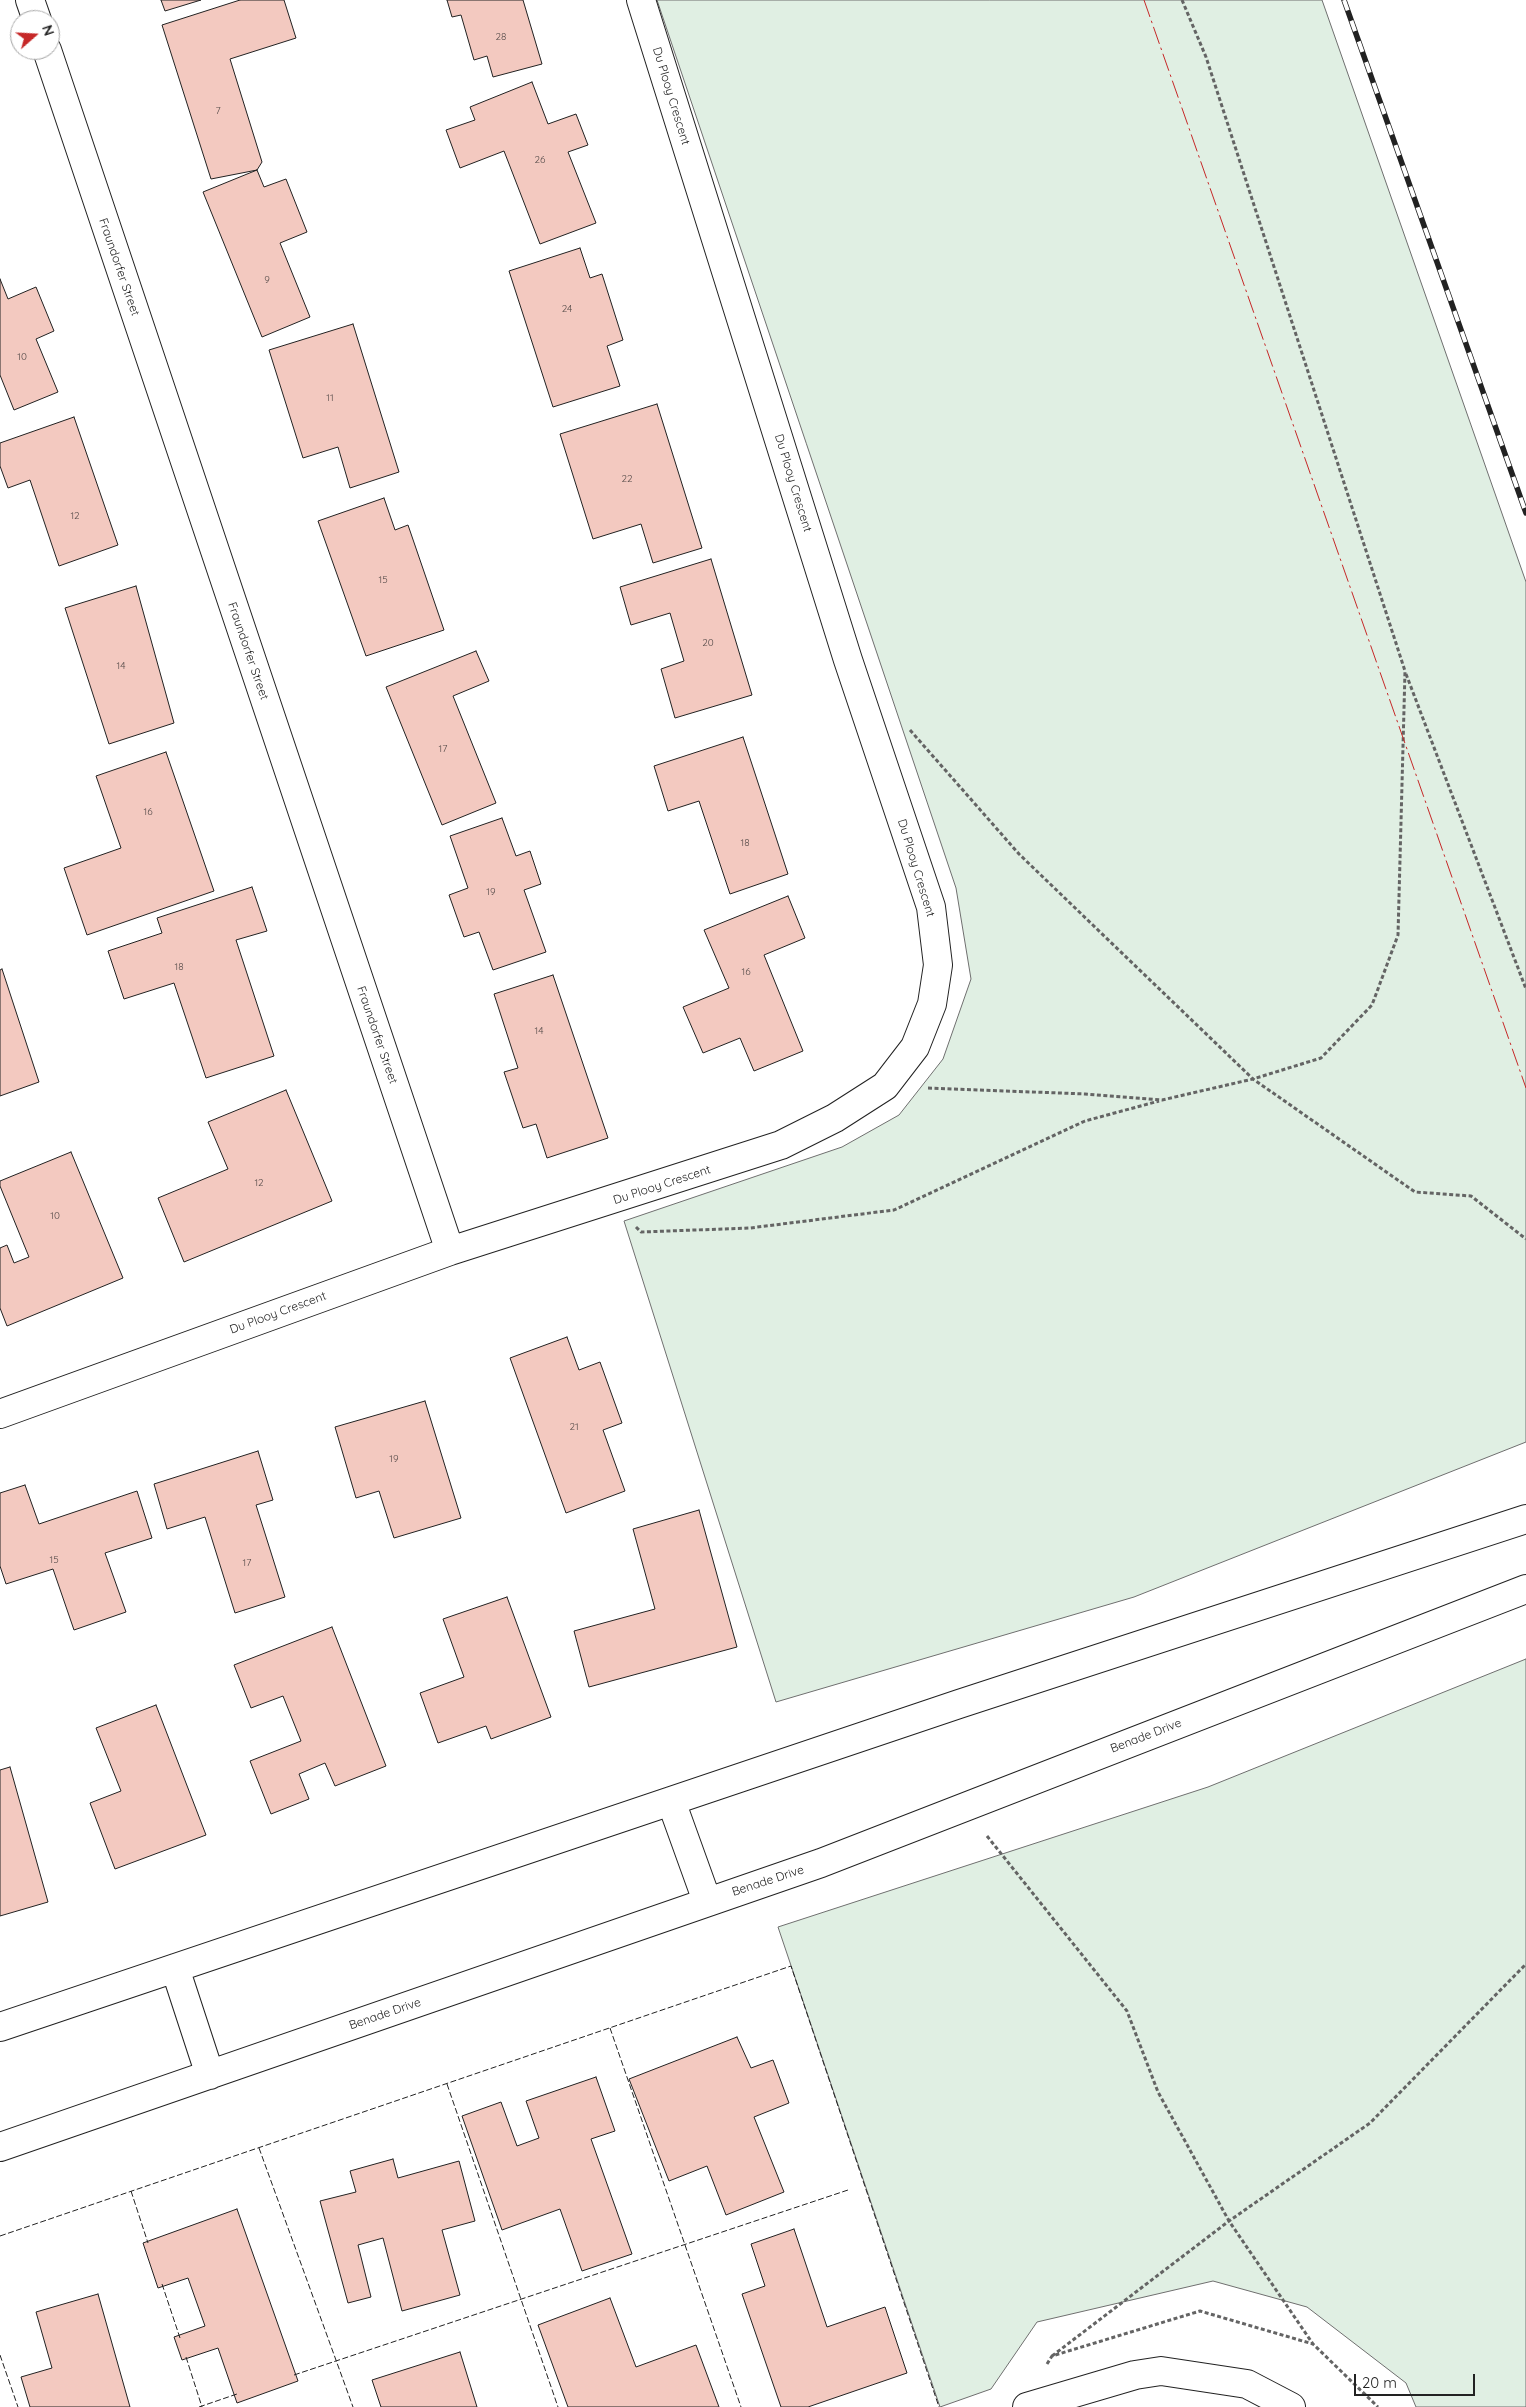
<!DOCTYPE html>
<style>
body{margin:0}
#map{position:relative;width:1526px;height:2407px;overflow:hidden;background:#fff;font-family:Quicksand,sans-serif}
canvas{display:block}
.north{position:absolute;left:10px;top:10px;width:50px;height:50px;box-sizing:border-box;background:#fff;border:1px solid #a7a7a7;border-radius:50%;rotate:71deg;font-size:14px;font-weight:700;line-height:20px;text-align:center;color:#222}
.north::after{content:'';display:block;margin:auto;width:18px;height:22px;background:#c62828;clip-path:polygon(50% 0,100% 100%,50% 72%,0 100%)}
.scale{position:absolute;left:1354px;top:2374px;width:121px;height:22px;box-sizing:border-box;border:2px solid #222;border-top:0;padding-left:6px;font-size:15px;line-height:18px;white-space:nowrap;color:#222;-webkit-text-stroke:4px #fff;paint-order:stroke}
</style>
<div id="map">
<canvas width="1526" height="2407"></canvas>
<div class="north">N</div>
<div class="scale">20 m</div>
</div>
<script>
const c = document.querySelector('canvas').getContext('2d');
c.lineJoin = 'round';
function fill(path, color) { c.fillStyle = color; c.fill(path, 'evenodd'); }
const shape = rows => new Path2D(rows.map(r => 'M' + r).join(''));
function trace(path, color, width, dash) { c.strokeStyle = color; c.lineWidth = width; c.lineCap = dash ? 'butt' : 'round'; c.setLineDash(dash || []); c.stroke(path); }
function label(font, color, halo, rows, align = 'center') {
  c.font = font + ' Quicksand,sans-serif'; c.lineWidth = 4; c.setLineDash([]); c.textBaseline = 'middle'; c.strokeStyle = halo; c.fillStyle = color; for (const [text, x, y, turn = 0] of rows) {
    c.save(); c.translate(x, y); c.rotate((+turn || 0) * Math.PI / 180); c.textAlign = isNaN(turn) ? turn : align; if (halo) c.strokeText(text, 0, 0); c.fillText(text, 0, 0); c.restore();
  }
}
const green = shape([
 [657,0,1322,0,1526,582,1526,1442,1134,1597,776,1702,624,1221,842,1147,899,1115,943,1059,971,979,956,888,657,0],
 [1526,1659,1526,2407,1416,2407,1406,2383,1307,2307,1213,2281,1037,2322,991,2389,940,2407,778,1927,1208,1787,1526,1659]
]);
fill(green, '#e0efe3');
trace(green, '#6f6f6f', 1);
const building = shape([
 [161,0,201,0,165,11,161,0],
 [240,0,284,0,296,38,230,59,262,162,257,170,211,179,162,25,240,0],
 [447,0,523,0,542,64,493,77,487,56,474,60,461,15,452,17,447,0],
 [532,82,548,124,576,114,588,145,568,152,596,223,540,244,504,151,460,168,446,130,475,120,470,107,532,82],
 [257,170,264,187,286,179,307,232,280,243,310,317,262,337,203,192,257,170],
 [580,248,590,278,602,274,623,340,607,346,620,386,553,407,509,271,580,248],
 [0,279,8,299,36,287,54,331,36,339,58,392,14,410,0,375,0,279],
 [353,324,399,472,350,488,338,447,303,458,269,350,353,324],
 [657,404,702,548,653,563,641,524,593,539,560,434,657,404],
 [74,417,118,545,59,566,30,480,8,488,0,466,0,443,74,417],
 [384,498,395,530,408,525,444,630,366,656,318,521,384,498],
 [711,559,752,695,675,718,661,669,684,661,670,613,631,625,620,587,711,559],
 [136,586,174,723,109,744,65,608,136,586],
 [476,651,489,681,453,696,496,803,442,825,386,687,476,651],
 [743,737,788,874,730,894,699,801,668,811,654,766,743,737],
 [166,752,214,891,87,935,64,868,121,848,96,776,166,752],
 [502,818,516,856,530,851,541,884,524,890,546,952,493,970,479,932,464,937,449,895,468,888,450,836,502,818],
 [252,887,267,931,236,940,274,1056,206,1078,174,983,124,999,108,951,162,933,157,918,252,887],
 [788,896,805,938,764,955,803,1051,754,1071,740,1038,703,1053,683,1007,729,988,704,930,788,896],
 [2,969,39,1082,0,1096,0,970,2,969],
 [553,975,608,1138,547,1158,536,1124,523,1128,504,1072,518,1068,494,994,553,975],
 [286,1090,332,1201,184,1262,158,1198,228,1169,208,1122,286,1090],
 [71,1152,123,1278,7,1326,0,1308,0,1248,7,1245,14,1263,29,1257,0,1186,0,1181,71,1152],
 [567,1337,579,1370,600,1362,622,1423,603,1430,625,1491,566,1513,510,1358,567,1337],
 [425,1401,461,1518,394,1538,379,1491,356,1498,335,1427,425,1401],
 [258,1451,273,1500,256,1505,285,1597,235,1613,205,1517,167,1529,154,1484,258,1451],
 [25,1485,39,1524,137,1491,152,1538,105,1553,126,1612,74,1630,53,1569,6,1584,0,1566,0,1493,25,1485],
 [699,1510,737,1647,589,1687,574,1631,655,1609,633,1529,699,1510],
 [507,1597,551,1717,491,1739,486,1726,438,1743,420,1693,464,1677,443,1619,507,1597],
 [332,1627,386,1766,335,1786,325,1763,299,1774,309,1799,271,1814,250,1761,301,1741,283,1696,251,1708,234,1665,332,1627],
 [156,1705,206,1835,115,1869,90,1803,121,1791,96,1728,156,1705],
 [10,1767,48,1902,0,1916,0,1770,10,1767],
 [737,2037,751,2068,773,2060,789,2103,754,2117,784,2192,726,2215,707,2166,669,2181,629,2079,737,2037],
 [596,2077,615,2131,591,2139,632,2254,582,2271,560,2209,502,2230,462,2116,501,2102,517,2146,539,2138,526,2101,596,2077],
 [393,2159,398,2178,459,2161,475,2221,442,2230,460,2295,402,2311,383,2238,358,2245,371,2297,348,2303,320,2201,356,2192,350,2171,393,2159],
 [237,2209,298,2381,237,2403,218,2348,182,2360,174,2337,205,2326,188,2278,158,2288,143,2243,237,2209],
 [794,2229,827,2327,885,2307,907,2373,808,2407,781,2407,742,2294,765,2286,751,2244,794,2229],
 [98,2294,130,2407,30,2407,21,2377,52,2368,36,2312,98,2294],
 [610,2298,636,2367,696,2345,719,2407,568,2407,538,2325,610,2298],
 [460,2352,477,2407,381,2407,372,2380,460,2352]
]);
fill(building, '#f3c9c0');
trace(building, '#222', 1);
const minor = shape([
 [30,0,37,20],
 [47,50,450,1251],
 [0,1414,450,1251,781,1145,835,1118,885,1086,915,1047,932,1004,938,965,931,907,848,660,641,0],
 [1027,2407,1135,2375,1161,2371,1247,2384,1291,2407]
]);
const tertiary = shape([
 [671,1801,707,1901],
 [175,1968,210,2075],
 [0,2027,959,1704,1526,1519],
 [0,2147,821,1863,1526,1589]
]);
trace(minor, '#222', 30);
trace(tertiary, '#222', 30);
trace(shape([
 [1406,674,1526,989],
 [910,730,1019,854,1253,1079,1415,1192,1471,1196,1526,1239],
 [928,1088,1085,1094,1162,1100,1253,1079,1321,1058,1372,1005,1398,935,1405,671,1206,57,1182,0],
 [636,1227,641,1232,750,1228,894,1210,1085,1121,1159,1101],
 [987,1836,1127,2011,1158,2092,1229,2221,1313,2344],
 [1052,2356,1229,2221,1370,2123,1526,1964],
 [1047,2364,1052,2356,1200,2311,1313,2344,1378,2407]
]), '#646464', 3, [4, 2.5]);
trace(minor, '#fff', 28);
trace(tertiary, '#fff', 28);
const rail = shape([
 [1344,0,1526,513]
]);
trace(rail, '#222', 5.5);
trace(rail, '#fff', 4, [11]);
trace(shape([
 [610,2028,741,2407],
 [447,2084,558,2407],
 [259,2148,353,2407],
 [131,2191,148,2243],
 [0,2236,791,1966,939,2407],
 [162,2284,180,2338],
 [0,2355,18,2407],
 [186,2357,202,2407],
 [294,2375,848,2190],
 [199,2407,237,2394]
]), '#222', 1, [6, 2.5]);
trace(shape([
 [1144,0,1526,1088]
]), '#c62828', 1, [18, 4, 2.5, 4]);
label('10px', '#564c4a', null, [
 ["28",501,37],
 ["7",218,111],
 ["26",540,160],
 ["9",267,280],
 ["24",567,309],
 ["10",22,357],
 ["11",330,398],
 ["22",627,479],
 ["12",75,516],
 ["15",383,580],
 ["20",708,643],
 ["14",121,666],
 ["17",443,749],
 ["16",148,812],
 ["18",745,843],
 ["19",491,892],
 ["18",179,967],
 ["16",746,972],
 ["14",539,1031],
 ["12",259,1183],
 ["10",55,1216],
 ["21",574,1427],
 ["19",394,1459],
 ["15",54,1560],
 ["17",247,1563]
]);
label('12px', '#222', '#fff', [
 ["Du Plooy Crescent",671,96,73],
 ["Fraundorfer Street",119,267,71],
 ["Du Plooy Crescent",793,483,73],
 ["Fraundorfer Street",248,651,71],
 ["Du Plooy Crescent",916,868,73],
 ["Fraundorfer Street",377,1035,71],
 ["Du Plooy Crescent",662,1185,-18],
 ["Du Plooy Crescent",278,1313,-20],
 ["Benade Drive",1146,1736,-21],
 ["Benade Drive",768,1881,-18],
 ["Benade Drive",385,2014,-19]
]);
</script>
